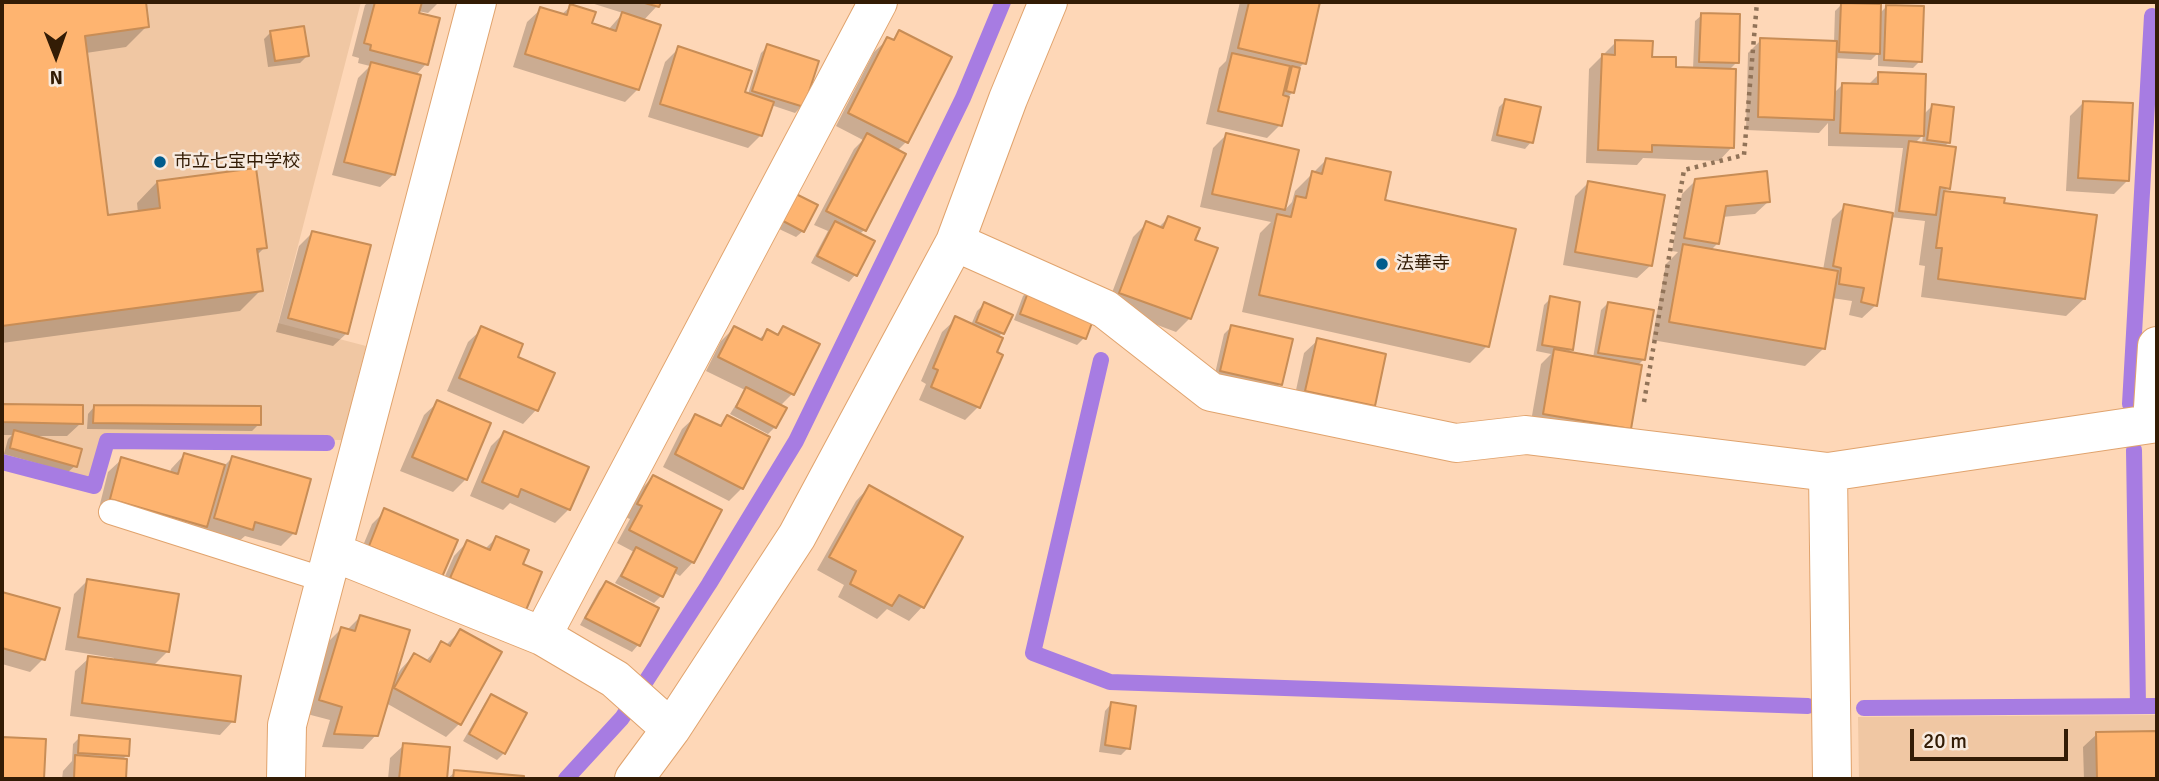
<!DOCTYPE html>
<meta charset="utf-8">
<style>
body{margin:0}
#map{position:relative;width:2159px;height:781px;overflow:hidden;background:#fed7b7;font-family:Signika,sans-serif}
canvas{display:block}
.frame{position:absolute;inset:0;border:4px solid #331c05;pointer-events:none}
.north{position:absolute;left:21px;top:21px;width:70px;height:70px;-webkit-text-stroke:5px #f7eadf;paint-order:stroke;rotate:179deg;font-size:19px;font-weight:700;line-height:28px;text-align:center;color:#331c05}
.north::after{content:'';display:block;margin:auto;width:24px;height:32px;background:#331c05;clip-path:polygon(50% 0,100% 100%,50% 72%,0 100%)}
.scale{position:absolute;left:1910px;top:729px;width:158px;height:32px;box-sizing:border-box;border:4px solid #331c05;border-top:0;padding-left:9px;font-size:21px;line-height:24px;white-space:nowrap;color:#331c05;-webkit-text-stroke:5px #f7eadf;paint-order:stroke}
</style>
<div id="map">
<canvas width="2159" height="781"></canvas>
<div class="frame"></div>
<div class="north">N</div>
<div class="scale">20 m</div>
</div>
<script>
const c = document.querySelector('canvas').getContext('2d');
c.lineJoin = 'round';
function fill(path, color) { c.fillStyle = color; c.fill(path, 'evenodd'); }
const shape = rows => new Path2D(rows.map(r => 'M' + r).join(''));
function trace(path, color, width, dash) { c.strokeStyle = color; c.lineWidth = width; c.lineCap = dash ? 'butt' : 'round'; c.setLineDash(dash || []); c.stroke(path); }
function label(font, color, halo, rows, align = 'center') {
  c.font = font + ' Signika,"Noto Sans JP",sans-serif'; c.lineWidth = 5; c.setLineDash([]); c.textBaseline = 'middle'; c.strokeStyle = halo; c.fillStyle = color; for (const [text, x, y, turn = 0] of rows) {
    c.save(); c.translate(x, y); c.rotate((+turn || 0) * Math.PI / 180); c.textAlign = isNaN(turn) ? turn : align; if (halo) c.strokeText(text, 0, 0); c.fillText(text, 0, 0); c.restore();
  }
}
fill(shape([
 [2,2,361,2,278,323,366,346,342,440,105,437,93,483,2,458],
 [2157,715,2157,779,1859,779,1858,717]
]), '#f0c7a3');
fill(shape([
 [2,2,144,2,147,26,126,47,86,53,107,217,138,213,137,203,157,182,265,247,256,256,261,290,240,311,2,343],
 [369,2,439,2,428,13,418,11,426,64,415,76,394,174,380,187,332,175,358,78,370,66,358,63,359,58,352,56,365,5],
 [588,2,659,2,657,6,643,21,638,89,625,102,513,67,527,22,541,9,561,15,571,6,590,24,608,30,623,13],
 [1240,2,1318,2,1304,63,1297,70,1293,92,1287,98,1280,125,1267,138,1206,124,1219,68,1226,61],
 [1842,4,1879,14,1886,7,1920,61,1913,68,1878,66,1878,53,1871,60,1834,58,1833,94,1842,85,1867,86,1879,74,1923,115,1932,106,1948,143,1944,147,1948,188,1944,192,2002,204,2084,299,2066,316,1921,297,1925,266,1919,265,1925,221,1890,217,1876,305,1862,318,1849,315,1852,301,1832,298,1823,349,1805,366,1652,340,1666,264,1678,252,1672,251,1682,194,1695,181,1769,201,1755,214,1722,217,1718,243,1710,251,1823,270,1832,219,1845,206,1894,215,1903,148,1828,146,1828,123,1819,133,1746,130,1748,53,1761,40,1834,43,1835,11],
 [1923,135,1922,144,1915,143],
 [1702,15,1737,62,1728,71,1732,147,1719,161,1643,158,1637,165,1586,163,1589,69,1616,42,1674,68,1693,69,1695,21],
 [271,32,307,56,300,63,268,67,264,39],
 [899,33,906,142,897,151,865,229,859,235,855,275,849,282,811,263,828,231,814,225,854,149,863,140,836,126,874,52,888,39,891,41],
 [768,46,802,106,795,113,771,105,761,135,748,148,648,117,665,62,679,48,748,94,761,53],
 [1505,101,1531,142,1525,149,1491,141,1499,107],
 [2083,103,2127,181,2114,194,2066,191,2070,116],
 [1226,135,1297,152,1284,211,1292,202,1295,191,1326,160,1383,201,1487,346,1470,363,1242,312,1260,233,1271,222,1200,207,1213,148],
 [1588,183,1651,265,1637,278,1563,265,1575,196],
 [790,203,803,231,796,237,777,228],
 [1168,218,1193,241,1190,318,1176,332,1107,306,1133,237,1147,223,1158,228],
 [313,232,347,333,333,346,276,332,299,246],
 [1030,289,1084,338,1077,345,1014,320,1023,296],
 [1551,298,1571,349,1567,353,1593,358,1601,310,1608,303,1643,360,1637,366,1629,428,1530,427,1541,364,1551,354,1536,351,1544,305],
 [984,304,1002,333,998,337,978,407,965,420,919,400,926,384,921,381,942,332,956,319,971,325,977,311],
 [1231,327,1280,384,1274,391,1214,378,1224,334],
 [734,328,758,340,767,332,775,336,783,328,818,345,792,394,780,406,775,427,768,434,730,414,745,390,706,371,721,341],
 [482,329,515,358,536,410,523,424,447,391,468,342],
 [1318,340,1374,405,1360,419,1293,404,1304,353],
 [438,402,466,479,453,492,400,471,424,415],
 [2,406,81,407,81,423,67,436,32,436,75,466,68,472,4,454,8,439,12,435,2,435],
 [94,407,259,424,252,431,87,429,88,414],
 [696,416,718,427,727,417,742,488,729,501,663,467,682,429],
 [504,433,586,468,568,510,555,523,510,503,503,510,470,496,491,446],
 [184,455,224,466,232,458,294,533,281,546,245,536,238,542,192,540,98,512,108,472,122,459,170,473,171,469],
 [653,477,693,562,680,576,673,572,661,596,654,603,615,583,634,552,617,543,630,519,625,517,640,490],
 [869,487,961,538,922,607,909,621,887,609,877,619,838,597,844,585,817,570,856,501],
 [385,511,455,541,357,560,372,524],
 [496,538,520,565,540,573,438,592,454,556,467,542,485,549],
 [87,581,168,651,153,666,233,721,220,735,70,716,75,671,89,658,114,661,114,658,65,650,74,594],
 [606,583,638,645,632,652,580,625,599,590],
 [2,594,58,609,43,659,30,672,2,664],
 [360,617,394,680,401,669,414,655,425,662,442,643,446,645,460,631,459,724,446,737,386,703,376,735,363,749,322,747,330,720,307,714,328,642,342,628,347,630],
 [491,696,504,753,497,760,463,741,485,703],
 [1111,704,1128,748,1121,755,1099,752,1105,711],
 [2157,733,2157,779,2084,779,2083,747,2097,734],
 [80,737,127,755,122,760,125,761,124,779,62,779,63,771,72,761,73,744],
 [404,745,448,749,445,779,388,779,390,758],
 [455,772,522,778,522,779,447,779]
]), '#0003');
trace(shape([
 [1101,360,1033,653,1110,682,1808,706],
 [2130,404,2152,16],
 [2134,450,2138,706],
 [2,462,94,486,107,441,327,443],
 [1864,708,2157,706],
 [566,779,622,718,709,584,796,441,963,98,1003,2]
]), '#a77ce2', 16);
const building = shape([
 [2,2,146,2,149,27,85,36,108,215,160,208,157,181,256,168,267,248,257,249,263,291,2,326,2,2],
 [375,2,422,2,419,13,440,18,428,65,370,50,371,45,364,43,375,2],
 [641,2,661,2,659,7,641,2],
 [1249,2,1320,2,1306,64,1238,48,1249,2],
 [1841,3,1881,4,1880,54,1839,52,1841,3],
 [570,4,596,12,592,23,616,31,622,12,661,25,639,90,525,54,540,7,567,15,570,4],
 [1886,5,1924,6,1922,62,1884,60,1886,5],
 [1701,13,1740,14,1739,63,1699,62,1701,13],
 [304,26,309,56,275,61,270,31,304,26],
 [899,30,952,57,908,143,848,113,887,37,894,40,899,30],
 [1760,38,1837,41,1834,120,1758,117,1760,38],
 [1615,40,1653,41,1652,57,1676,57,1676,67,1736,69,1734,148,1652,145,1652,152,1598,150,1602,54,1615,55,1615,40],
 [767,44,819,61,804,107,752,91,767,44],
 [678,46,752,71,745,92,774,102,762,136,660,104,678,46],
 [1232,53,1290,66,1283,95,1289,97,1282,126,1218,111,1232,53],
 [371,62,421,75,395,175,344,162,371,62],
 [1292,66,1300,68,1294,93,1286,91,1292,66],
 [1878,72,1926,74,1924,136,1840,133,1842,83,1878,84,1878,72],
 [1505,99,1541,107,1533,143,1497,135,1505,99],
 [2083,101,2133,103,2129,181,2078,178,2083,101],
 [1932,104,1954,107,1950,143,1927,140,1932,104],
 [867,133,906,154,866,231,826,211,867,133],
 [1226,133,1299,150,1285,210,1212,194,1226,133],
 [1909,141,1956,147,1950,189,1940,187,1936,215,1899,211,1909,141],
 [1326,158,1391,172,1385,200,1516,229,1489,347,1259,295,1277,214,1291,217,1296,196,1306,198,1312,171,1322,174,1326,158],
 [1767,171,1770,202,1726,206,1719,244,1684,238,1695,179,1767,171],
 [1588,181,1665,195,1652,266,1575,252,1588,181],
 [1944,191,2005,198,2004,203,2097,215,2085,299,1938,279,1942,248,1936,248,1944,191],
 [796,194,818,205,804,232,783,221,796,194],
 [1844,204,1893,213,1877,306,1861,302,1864,288,1839,284,1841,268,1833,266,1844,204],
 [1168,216,1200,228,1195,240,1218,248,1191,319,1119,293,1146,221,1163,228,1168,216],
 [835,221,875,241,857,276,817,256,835,221],
 [312,231,371,245,348,334,288,318,312,231],
 [1683,244,1838,271,1825,349,1669,322,1683,244],
 [1030,287,1096,312,1086,339,1020,314,1030,287],
 [1550,296,1580,302,1573,350,1542,345,1550,296],
 [984,302,1013,315,1004,334,976,322,984,302],
 [1608,302,1654,310,1645,360,1598,353,1608,302],
 [955,316,1003,338,997,352,1003,355,980,408,931,387,938,370,933,368,955,316],
 [1231,325,1293,339,1282,385,1220,371,1231,325],
 [481,326,523,344,518,357,555,373,538,411,459,378,481,326],
 [734,326,762,340,767,329,778,335,783,326,820,344,794,395,718,357,734,326],
 [1317,338,1386,354,1375,406,1305,391,1317,338],
 [1554,349,1642,365,1631,429,1543,414,1554,349],
 [746,387,787,408,776,428,736,407,746,387],
 [437,400,491,423,467,480,412,457,437,400],
 [2,404,83,405,83,424,2,422,2,404],
 [94,405,261,406,261,425,93,423,94,405],
 [695,414,721,426,727,415,770,437,743,489,675,454,695,414],
 [14,430,82,449,77,467,10,448,14,430],
 [504,431,589,467,570,510,521,489,518,497,482,482,504,431],
 [184,453,225,465,207,527,110,499,121,457,178,474,184,453],
 [232,456,311,479,296,534,255,522,253,530,214,518,232,456],
 [653,475,722,510,694,563,629,530,642,506,637,504,653,475],
 [869,485,963,537,924,608,899,595,892,606,850,584,856,571,829,557,869,485],
 [384,508,458,540,442,577,369,546,384,508],
 [496,536,529,550,523,564,542,572,526,610,450,578,467,540,490,550,496,536],
 [636,547,677,568,663,597,621,576,636,547],
 [87,579,179,594,169,652,78,637,87,579],
 [606,581,659,608,640,646,585,618,606,581],
 [2,592,60,608,45,660,2,648,2,592],
 [360,615,410,630,378,736,334,734,342,707,319,700,341,627,355,631,360,615],
 [460,629,502,652,461,725,394,688,414,653,430,662,441,641,450,646,460,629],
 [88,656,241,676,235,722,82,703,88,656],
 [491,694,527,713,505,754,469,734,491,694],
 [1111,702,1136,706,1130,749,1105,745,1111,702],
 [2157,731,2157,779,2097,779,2096,732,2157,731],
 [79,735,130,739,129,756,78,753,79,735],
 [2,737,46,739,44,779,2,779,2,737],
 [403,743,450,747,447,779,399,779,403,743],
 [75,755,127,759,126,779,74,779,75,755],
 [454,770,524,776,524,779,453,779,454,770]
]);
fill(building, '#feb470');
trace(building, '#c88d56', 2);
const lane = shape([
 [111,512,325,580]
]);
const street = shape([
 [955,242,1105,309,1211,392,1456,443,1526,435,1828,472,2157,423],
 [2152,423,2157,346],
 [1828,472,1832,779],
 [333,552,542,636,615,679,671,729],
 [542,636,878,2],
 [286,779,287,725,477,2],
 [634,779,671,729,797,536,955,242,1008,99,1048,2]
]);
trace(lane, '#e0a36d', 26);
trace(street, '#e0a36d', 40);
trace(shape([
 [1644,402,1684,170,1744,155,1757,2]
]), '#917358', 4.5, [3.5, 5]);
trace(lane, '#fff', 24);
trace(street, '#fff', 38);
for (const [x, y, r, color] of [
 [160,162,7,"#005c8d"],
 [1382,264,7,"#005c8d"]
]) { const dot = new Path2D(); dot.arc(x, y, r, 0, 2 * Math.PI); c.fillStyle = color; c.fill(dot); trace(dot, '#f7eadf', 2.5); }
label('18px', '#331c05', '#f7eadf', [
 ["市立七宝中学校",174,162],
 ["法華寺",1396,264]
], 'left');
</script>
